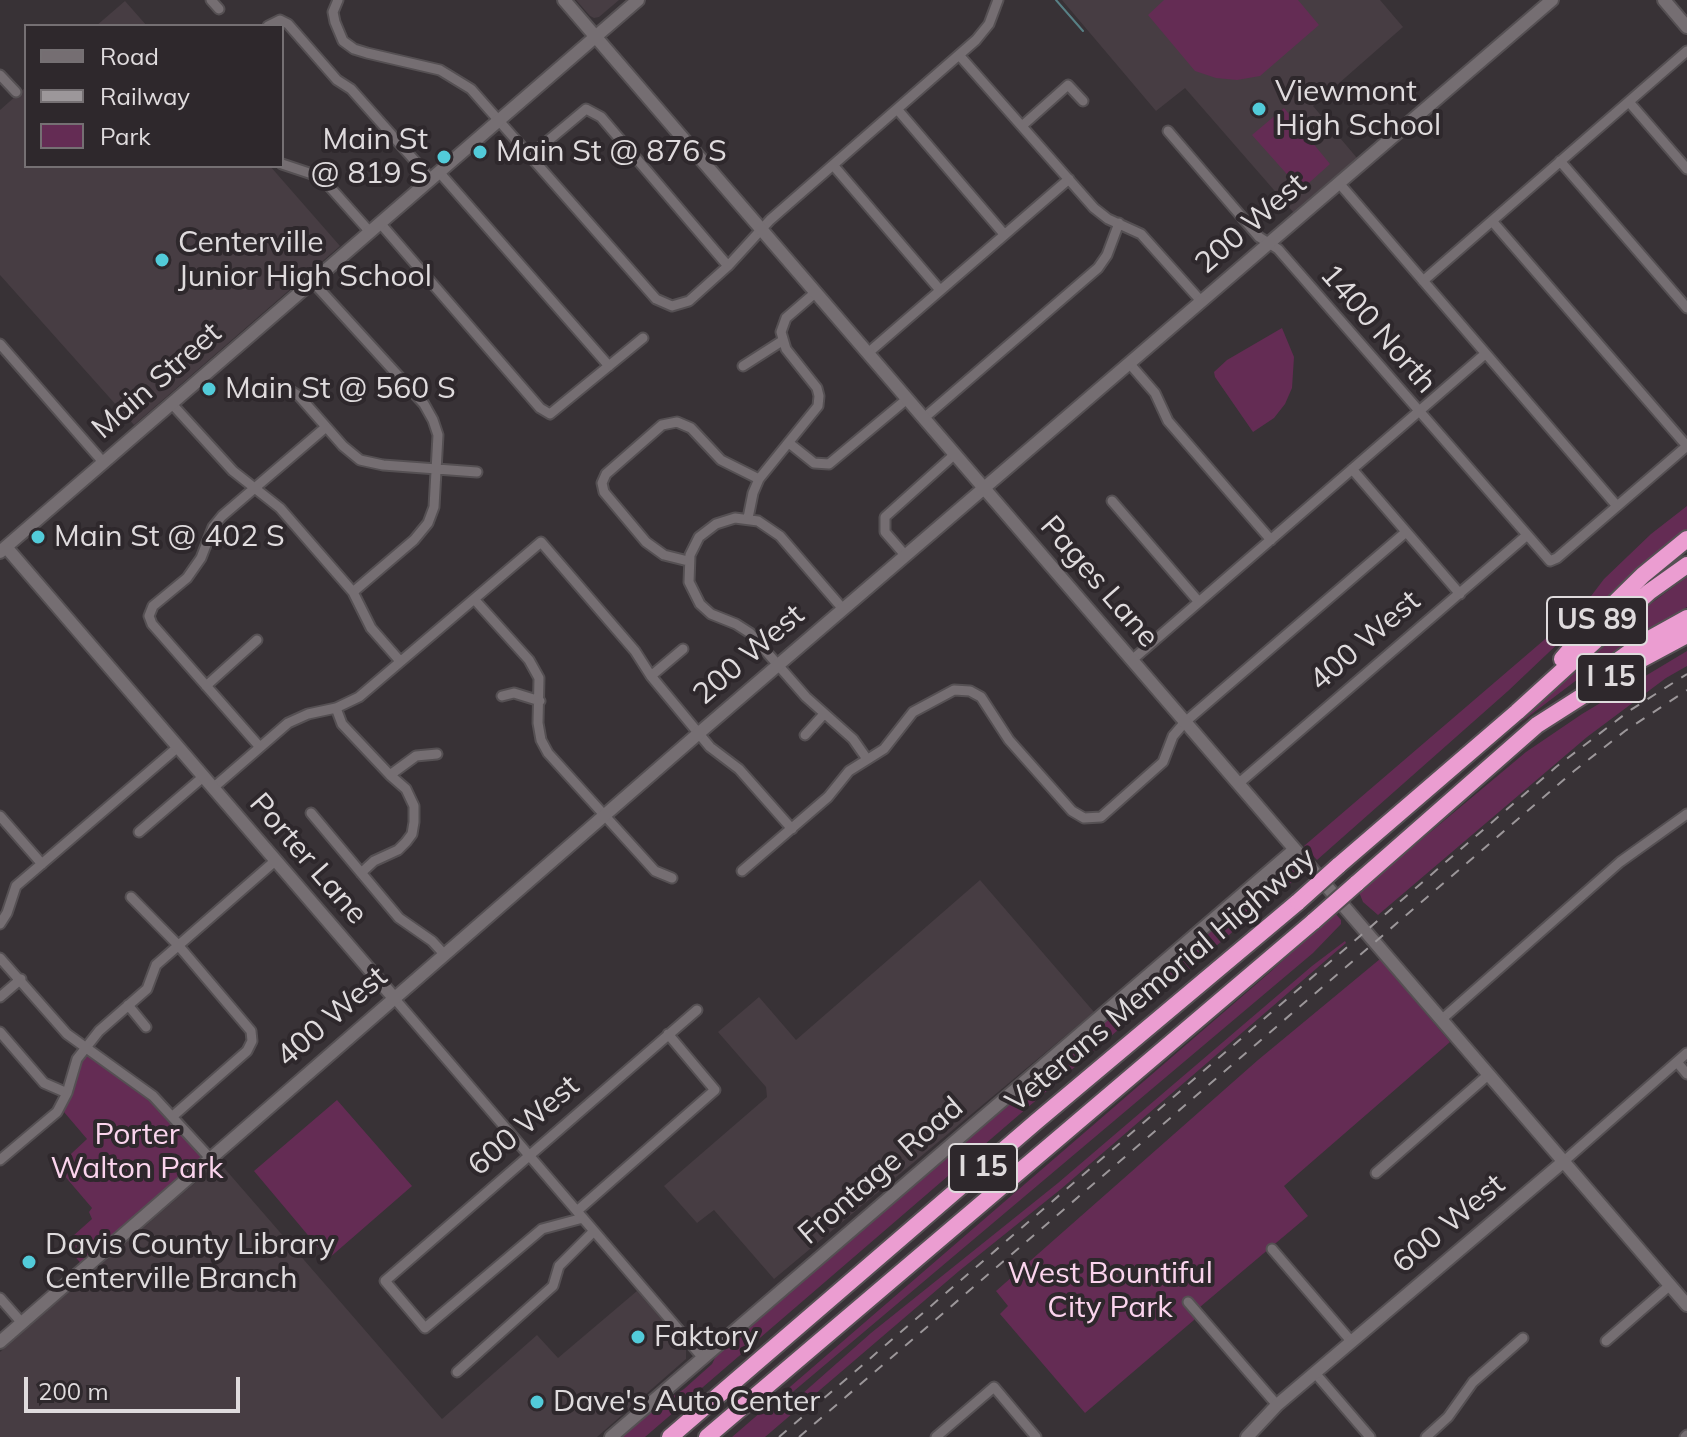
<!DOCTYPE html>
<style>
body{margin:0}
#map{position:relative;width:1687px;height:1437px;overflow:hidden;background:#383236;font-family:Mulish,sans-serif}
canvas{display:block}
.legend{position:absolute;left:24px;top:24px;width:260px;height:144px;box-sizing:border-box;background:#2e282c;border:2px solid #757073;margin:0;padding:10px 14px;list-style:none;font-size:24px;color:#dfdbdd}
.legend li{display:flex;align-items:center;gap:16px;height:40px}
.legend b{width:40px;border:2px solid #757073}
.scale{position:absolute;left:24px;top:1377px;width:216px;height:36px;box-sizing:border-box;border:4px solid #dfdbdd;border-top:0;padding-left:10px;font-size:24px;line-height:28px;white-space:nowrap;color:#dfdbdd;-webkit-text-stroke:6px #2e282c;paint-order:stroke}
</style>
<div id="map">
<canvas width="1687" height="1437"></canvas>
<ul class="legend">
<li><b style="height:10px;background:#756e72"></b>Road</li>
<li><b style="height:10px;background:#9c979a"></b>Railway</li>
<li><b style="height:22px;background:#642c54"></b>Park</li>
</ul>
<div class="scale">200 m</div>
</div>
<script>
const c = document.querySelector('canvas').getContext('2d');
c.lineJoin = 'round';
function fill(path, color) { c.fillStyle = color; c.fill(path, 'evenodd'); }
const shape = rows => new Path2D(rows.map(r => 'M' + r).join(''));
function trace(path, color, width, dash) { c.strokeStyle = color; c.lineWidth = width; c.lineCap = dash ? 'butt' : 'round'; c.setLineDash(dash || []); c.stroke(path); }
function label(font, color, halo, rows, align = 'center') {
  c.font = font + ' Mulish,sans-serif'; c.lineWidth = 8; c.setLineDash([]); c.textBaseline = 'middle'; c.strokeStyle = halo; c.fillStyle = color; for (const [text, x, y, turn = 0] of rows) {
    c.save(); c.translate(x, y); c.rotate((+turn || 0) * Math.PI / 180); c.textAlign = isNaN(turn) ? turn : align; if (halo) c.strokeText(text, 0, 0); c.fillText(text, 0, 0); c.restore();
  }
}
fill(shape([
 [576,0,619,0,599,17,594,18,590,16],
 [1062,0,1380,0,1403,27,1313,106,1357,158,1294,213,1185,88,1156,111],
 [125,1,147,26,96,26],
 [26,87,26,166,270,166,340,246,134,425,0,275,0,110],
 [980,880,1094,1012,774,1279,714,1210,697,1223,664,1186,767,1097,766,1087,718,1032,759,997,796,1040],
 [219,1162,442,1419,537,1335,558,1358,637,1291,686,1348,686,1359,597,1437,0,1437,0,1352]
]), '#473d43');
fill(shape([
 [1164,0,1298,0,1319,25,1260,76,1237,80,1216,78,1195,71,1148,15],
 [1284,108,1330,164,1301,190,1252,135],
 [1282,328,1294,357,1292,388,1285,404,1274,418,1253,432,1215,377,1214,372,1227,360],
 [1687,506,1687,529,1625,580,1508,691,1317,860,1304,846,1558,628,1563,633,1604,579,1651,534],
 [1687,577,1687,607,1603,660,1520,723,1630,619],
 [1687,651,1687,666,1666,678,1587,737,1378,915,1363,902,1359,892,1526,752,1582,714],
 [1289,862,1302,875,1285,887,1013,1120,645,1437,620,1437,652,1410,684,1389,712,1364,717,1354],
 [1335,913,1341,920,1341,924,1313,953,788,1396,802,1394,871,1333,1058,1183,1312,966,1345,941,1346,943,1061,1189,959,1271,765,1437,732,1437,1268,974],
 [1380,959,1450,1042,1284,1186,1308,1216,1200,1307,1194,1320,1085,1413,1000,1314,1008,1306,996,1291,1258,1060],
 [85,1049,145,1090,209,1157,85,1268,64,1244,92,1219,89,1212,92,1208,57,1167,87,1139,64,1112],
 [337,1100,412,1186,328,1259,254,1171]
]), '#642c54');
trace(shape([
 [1056,0,1083,31]
]), '#588186', 2);
const street = shape([
 [211,0,219,9],
 [338,0,333,12,335,22,343,41,354,49,367,53,440,70,471,89,656,299,672,306,689,301,728,266,770,220,976,40,989,24,998,0],
 [268,26,280,20,288,24,337,80,351,89,431,179],
 [959,55,1094,208,1108,219,1141,234,1201,301],
 [0,75,16,92],
 [1629,102,1687,169],
 [897,109,1004,234],
 [1022,126,1068,85,1083,101],
 [1168,131,1259,237,1278,249,1550,561,1557,558,1687,446,1492,221],
 [531,155,586,109,601,117,728,266],
 [1560,161,1687,308],
 [282,164,321,177,370,232],
 [833,165,940,290],
 [439,172,609,366],
 [1339,183,1617,506],
 [380,223,540,408,550,414,643,338],
 [312,281,424,404,433,420,438,435,434,507,428,523,414,540,353,592],
 [1423,281,1687,51],
 [0,344,103,462],
 [868,353,1069,179],
 [1129,363,1155,393,1168,421,1271,540],
 [743,366,782,341],
 [283,386,299,396,343,446,360,460,383,465,477,472],
 [172,404,233,471,280,508,353,592,371,628,400,661],
 [924,418,1098,268,1107,255,1119,223],
 [789,443,814,463,829,464,907,399],
 [1352,469,1460,594],
 [1112,501,1199,602],
 [748,518,753,493,759,479,818,406,819,396,817,388,786,349,781,332,786,318,816,292],
 [905,555,885,532,885,517,955,454],
 [688,561,664,555,646,542,604,492,602,483,606,474,662,425,677,422,691,428,721,460,759,479],
 [474,599,529,660,539,678,538,723,541,740,548,753,655,871,672,878],
 [843,609,780,536,758,521,735,518,716,524,699,537,690,555,689,582,700,604,711,614,736,624,750,633,806,697,853,739,867,759],
 [1132,660,1485,354],
 [651,676,683,649],
 [206,686,257,640],
 [502,696,514,693,540,701],
 [336,708,342,724,390,775,406,789,414,806,414,822,412,834,406,842,398,850,374,861,361,873],
 [805,735,824,714],
 [259,746,152,624,149,616,153,606,187,578,201,558,213,527,222,516,326,427],
 [390,775,416,756,437,754],
 [1238,784,1526,536],
 [213,788,288,723,308,714,336,708,359,697,541,542,635,651,651,676,710,747,739,769,792,829],
 [311,813,399,918,432,941,444,954],
 [0,816,42,864],
 [139,832,203,777],
 [742,871,828,797,849,771,884,749,913,712,954,690,970,691,981,697,1009,740,1072,811,1084,818,1101,817,1163,762,1173,736,1185,722,1406,532],
 [131,897,178,945,251,1031,252,1041,247,1051,173,1116],
 [0,924,7,913,16,886,178,747],
 [0,958,67,1034,153,1096,209,1157],
 [0,997,21,979],
 [394,998,703,1358],
 [128,1005,146,1027],
 [1441,1020,1620,862,1687,814],
 [0,1032,44,1083,67,1093],
 [1677,1062,1687,1074],
 [0,1160,57,1112,67,1093,77,1059,99,1031,147,989,156,965,275,861],
 [1563,1162,1687,1053],
 [1376,1173,1488,1075],
 [577,1211,715,1090,668,1034],
 [583,1218,542,1229,425,1328,385,1281,697,1010],
 [1272,1249,1351,1341],
 [0,1298,22,1323],
 [1188,1302,1277,1405],
 [1606,1341,1669,1286],
 [457,1372,553,1286,559,1266,594,1231],
 [1315,1373,1370,1437],
 [936,1437,994,1387,1036,1437],
 [1426,1437,1448,1417,1473,1382,1523,1338],
 [1685,1437,1687,1435]
]);
const secondary = shape([
 [564,0,1687,1305],
 [1664,0,1687,27],
 [6,547,394,998],
 [0,552,638,0],
 [0,1342,699,733,1552,0],
 [611,1437,1294,850],
 [1247,1437,1277,1405,1563,1162]
]);
const highway = shape([
 [1562,659,1585,632,1643,575,1687,539],
 [1591,680,1642,643,1687,618],
 [1338,866,1517,712,1649,592,1687,565],
 [1356,884,1537,725,1631,665,1687,635],
 [670,1437,1037,1121,1298,902],
 [707,1437,1314,921]
]);
trace(street, '#555053', 13);
trace(secondary, '#555053', 16);
trace(highway, '#555053', 20);
trace(street, '#756e72', 9);
trace(secondary, '#756e72', 12);
trace(highway, '#eb9dd1', 16);
trace(shape([
 [779,1437,1556,767,1629,711,1687,674],
 [799,1437,1574,771,1625,731,1687,690]
]), '#9c979a', 2, [10, 10]);
const highwayBridge = shape([
 [1298,902,1338,866],
 [1314,921,1356,884]
]);
trace(highwayBridge, '#555053', 20, []);
trace(highwayBridge, '#eb9dd1', 16);
for (const [x, y, r, color] of [
 [1259,109,8,"#52cbd9"],
 [480,152,8,"#52cbd9"],
 [444,157,8,"#52cbd9"],
 [162,260,8,"#52cbd9"],
 [209,389,8,"#52cbd9"],
 [38,537,8,"#52cbd9"],
 [29,1262,8,"#52cbd9"],
 [638,1337,8,"#52cbd9"],
 [537,1402,8,"#52cbd9"]
]) { const dot = new Path2D(); dot.arc(x, y, r, 0, 2 * Math.PI); c.fillStyle = color; c.fill(dot); trace(dot, '#2e282c', 3); }
for (const [x, y, w] of [
 [1597,621,100],
 [1611,678,68],
 [983,1168,68]
]) { const box = new Path2D(); box.roundRect(x - w / 2, y - 24, w, 48, 6); c.fillStyle = '#2e282c'; c.fill(box); trace(box, '#dfdbdd', 2); }
label('bold 28px', '#dfdbdd', null, [
 ["US 89",1597,621],
 ["I 15",1611,678],
 ["I 15",983,1168]
]);
label('30px', '#dfdbdd', '#2e282c', [
 ["Viewmont",1275,92],
 ["High School",1275,126],
 ["Main St",428,140,"right"],
 ["@ 819 S",428,174,"right"],
 ["Main St @ 876 S",496,152],
 ["Centerville",178,243],
 ["Junior High School",178,277],
 ["Main St @ 560 S",225,389],
 ["Main St @ 402 S",54,537],
 ["Davis County Library",45,1245],
 ["Centerville Branch",45,1279],
 ["Faktory",654,1337],
 ["Dave's Auto Center",553,1402]
], 'left');
label('30px', '#dfdbdd', '#2e282c', [
 ["200 West",1251,224,-41],
 ["1400 North",1378,329,49],
 ["Main Street",157,381,-41],
 ["Pages Lane",1099,582,49],
 ["400 West",1365,641,-41],
 ["200 West",749,655,-41],
 ["Porter Lane",308,859,49],
 ["Veterans Memorial Highway",1161,980,-40],
 ["400 West",332,1017,-41],
 ["600 West",524,1126,-41],
 ["Frontage Road",881,1171,-41],
 ["600 West",1449,1224,-40]
]);
label('30px', '#fbd4ed', '#2e282c', [
 ["Porter",137,1135],
 ["Walton Park",137,1169],
 ["West Bountiful",1110,1274],
 ["City Park",1110,1308]
]);
</script>
